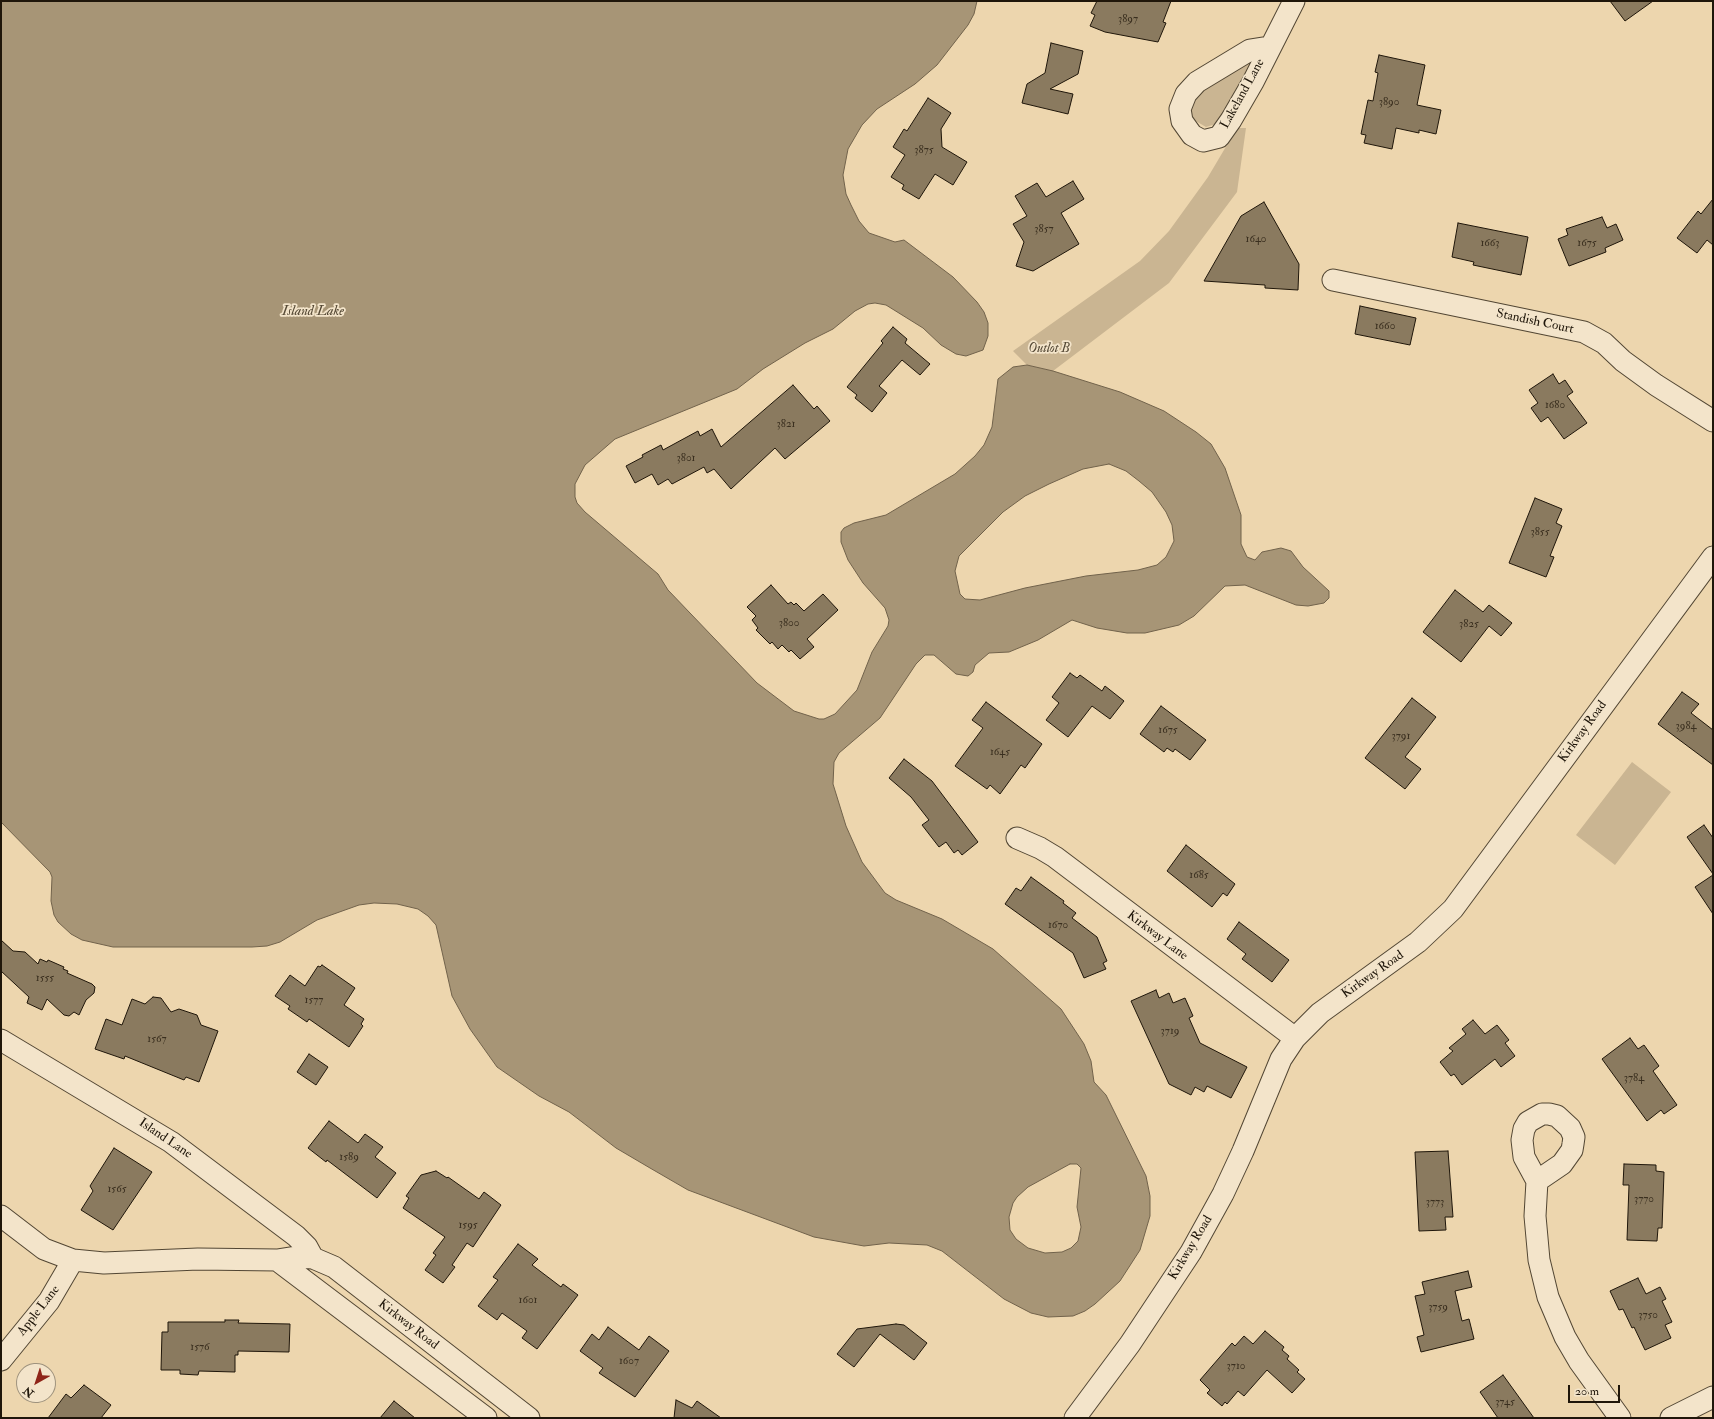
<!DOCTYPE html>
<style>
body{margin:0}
#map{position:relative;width:1714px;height:1419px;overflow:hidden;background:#edd6ae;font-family:"IM FELL Double Pica",serif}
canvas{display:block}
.frame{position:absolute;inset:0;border:2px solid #1f160a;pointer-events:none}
.north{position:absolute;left:16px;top:1363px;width:40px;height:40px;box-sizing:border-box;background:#f3e4ca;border:1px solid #9e927d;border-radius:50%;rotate:219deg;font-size:11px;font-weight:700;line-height:16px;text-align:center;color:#1f160a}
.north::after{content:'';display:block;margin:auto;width:14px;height:18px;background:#8f2418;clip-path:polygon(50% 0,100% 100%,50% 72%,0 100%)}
.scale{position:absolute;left:1568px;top:1385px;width:52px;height:18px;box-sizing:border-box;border:2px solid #1f160a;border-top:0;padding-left:5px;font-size:12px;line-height:14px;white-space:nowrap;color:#1f160a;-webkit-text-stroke:3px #f3e4ca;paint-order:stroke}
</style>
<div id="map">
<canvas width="1714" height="1419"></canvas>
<div class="frame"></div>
<div class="north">N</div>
<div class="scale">20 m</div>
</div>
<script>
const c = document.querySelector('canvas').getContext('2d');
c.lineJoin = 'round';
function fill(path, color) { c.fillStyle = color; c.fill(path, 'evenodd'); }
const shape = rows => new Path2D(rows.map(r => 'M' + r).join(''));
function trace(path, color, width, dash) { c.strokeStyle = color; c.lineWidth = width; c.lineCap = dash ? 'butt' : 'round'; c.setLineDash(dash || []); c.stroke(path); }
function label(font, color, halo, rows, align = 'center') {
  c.font = font + ' "IM FELL Double Pica",serif'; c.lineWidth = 3.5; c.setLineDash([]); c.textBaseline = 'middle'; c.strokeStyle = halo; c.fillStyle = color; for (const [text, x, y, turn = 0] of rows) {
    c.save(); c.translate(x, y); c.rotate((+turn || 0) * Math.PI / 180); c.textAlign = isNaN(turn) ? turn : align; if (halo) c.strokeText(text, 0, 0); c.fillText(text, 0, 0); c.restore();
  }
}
fill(shape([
 [1248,61,1251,64,1219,123,1206,127,1194,120,1190,110,1192,103,1202,92],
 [1237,128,1246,128,1237,192,1169,283,1053,371,1027,365,1013,351,1140,261,1169,231,1208,177],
 [1632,762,1671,792,1615,865,1576,835]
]), '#cab592');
const water = shape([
 [1,1,977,1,974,14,968,25,937,65,915,84,877,109,862,125,848,149,843,175,846,194,851,205,859,221,869,233,895,242,904,240,953,277,977,302,984,312,988,323,988,336,983,350,966,356,956,354,941,345,923,328,886,305,875,303,868,304,855,311,833,329,805,343,763,369,737,389,615,439,585,465,575,484,575,497,577,503,585,512,658,574,668,590,757,683,794,711,819,719,824,719,835,714,857,690,872,652,888,626,889,620,885,608,863,583,848,560,841,542,841,532,844,528,854,523,886,515,955,474,975,456,984,445,992,427,998,379,1013,367,1027,365,1053,371,1120,392,1164,411,1196,432,1211,444,1225,468,1241,515,1241,544,1247,557,1255,560,1262,552,1281,548,1291,551,1303,567,1329,591,1329,598,1324,603,1308,606,1296,605,1245,585,1225,586,1194,616,1179,625,1145,633,1127,633,1097,628,1072,620,1038,640,1009,652,989,653,975,665,973,672,968,676,956,674,934,655,925,655,916,664,880,718,839,753,834,762,833,784,846,826,862,862,885,893,896,900,942,919,993,949,1061,1009,1084,1044,1091,1061,1094,1082,1106,1095,1146,1176,1150,1196,1150,1216,1140,1250,1120,1281,1095,1304,1085,1311,1073,1316,1048,1317,1031,1313,1004,1299,942,1251,927,1245,889,1243,864,1246,814,1237,688,1190,650,1168,616,1148,569,1112,539,1096,497,1067,470,1029,452,996,436,925,428,916,418,909,397,904,374,903,359,905,317,920,280,942,267,946,252,947,113,947,82,940,71,934,58,922,54,915,51,901,52,877,50,872,1,822,1,1],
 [1109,464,1126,471,1139,481,1152,492,1166,512,1172,525,1174,541,1166,557,1157,565,1138,570,1086,576,1025,588,980,600,965,599,960,594,955,571,959,556,1003,512,1025,496,1049,484,1083,469,1109,464],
 [1070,1164,1077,1164,1081,1168,1077,1207,1081,1227,1078,1241,1071,1248,1062,1252,1045,1253,1028,1248,1016,1239,1010,1230,1009,1217,1013,1203,1017,1197,1028,1187,1070,1164]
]);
fill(water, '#a79576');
trace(water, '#71624b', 1);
const building = shape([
 [1097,1,1171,1,1163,22,1166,23,1158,42,1105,32,1090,26,1095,15,1091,13,1097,1],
 [1610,1,1653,1,1625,21,1610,1],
 [1051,43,1083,51,1078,74,1050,89,1073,94,1068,114,1022,103,1027,84,1045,73,1051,43],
 [1379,55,1425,65,1417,105,1441,110,1436,134,1419,130,1419,133,1396,128,1392,149,1364,143,1366,135,1361,134,1368,100,1373,101,1378,73,1375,72,1379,55],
 [928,98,951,113,941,129,942,147,967,162,953,185,935,174,919,199,902,189,904,185,891,177,905,155,893,147,904,129,907,131,928,98],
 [1073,181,1084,199,1061,213,1079,244,1033,271,1016,266,1024,242,1013,224,1027,216,1015,196,1037,183,1046,197,1073,181],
 [1713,199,1713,245,1707,240,1697,253,1677,238,1698,211,1701,214,1713,199],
 [1264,202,1299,264,1298,290,1265,288,1265,285,1204,281,1241,216,1264,202],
 [1602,217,1607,228,1616,224,1623,240,1605,248,1606,252,1569,266,1558,239,1568,235,1566,229,1602,217],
 [1458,223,1528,237,1521,275,1473,265,1474,262,1452,257,1458,223],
 [1360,306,1416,318,1410,345,1355,334,1360,306],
 [893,327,907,339,905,343,930,364,920,375,902,360,879,386,887,393,872,412,855,398,857,395,847,387,883,343,881,341,893,327],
 [1553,374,1559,384,1565,380,1573,392,1567,396,1587,423,1564,439,1548,417,1541,422,1531,408,1538,403,1529,390,1553,374],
 [793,385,814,409,817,406,830,421,785,459,775,448,731,489,714,469,707,473,704,467,672,484,668,479,658,485,652,474,635,483,626,466,643,457,642,455,661,445,663,450,698,431,700,436,712,429,721,447,793,385],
 [1535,498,1562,509,1556,523,1562,526,1550,556,1554,557,1546,577,1509,563,1535,498],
 [771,585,788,604,791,602,794,605,796,603,804,611,823,594,838,610,807,639,814,647,800,659,791,650,789,652,782,645,778,649,772,642,770,644,756,630,758,628,752,620,756,616,747,607,771,585],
 [1455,590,1483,612,1489,605,1512,623,1501,636,1489,626,1461,662,1423,632,1455,590],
 [1070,673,1077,678,1080,675,1102,691,1105,686,1124,701,1110,719,1092,706,1068,737,1046,720,1059,703,1052,697,1070,673],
 [1682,692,1699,704,1691,713,1713,730,1713,765,1658,724,1682,692],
 [1412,698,1436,717,1405,757,1421,769,1405,789,1365,758,1412,698],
 [986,702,1042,744,1025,768,1021,765,1000,794,990,785,987,789,955,766,983,728,972,720,986,702],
 [1161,706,1206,740,1190,760,1175,749,1173,752,1167,748,1164,752,1140,734,1161,706],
 [904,759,932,781,978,842,962,855,958,850,954,853,946,842,939,847,922,825,929,820,911,797,889,778,904,759],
 [1704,825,1713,838,1713,874,1687,837,1704,825],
 [1186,845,1235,884,1227,896,1223,893,1212,907,1167,871,1186,845],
 [1713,875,1713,914,1695,887,1713,875],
 [1031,877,1064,901,1063,903,1076,913,1072,918,1097,937,1107,961,1103,963,1106,969,1084,978,1073,953,1005,904,1016,888,1021,891,1031,877],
 [1239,922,1289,960,1272,982,1242,959,1246,954,1227,939,1239,922],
 [1,940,13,951,25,952,38,964,40,959,47,962,48,960,64,967,63,969,68,971,67,973,92,984,95,987,94,993,86,1000,79,1015,74,1012,69,1016,64,1015,47,999,42,1010,27,1003,29,997,1,971,1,940],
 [322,965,355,988,344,1005,364,1019,361,1024,363,1026,349,1047,309,1019,307,1022,288,1009,290,1006,275,996,290,975,305,986,318,966,320,967,322,965],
 [1156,990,1159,998,1169,993,1173,1003,1185,998,1193,1016,1189,1018,1200,1043,1247,1067,1231,1098,1207,1086,1204,1092,1195,1087,1191,1095,1169,1084,1131,1001,1156,990],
 [153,997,161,998,171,1012,179,1009,197,1015,201,1025,218,1031,199,1082,186,1077,184,1080,125,1056,124,1059,95,1049,106,1019,122,1025,132,999,145,1004,153,997],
 [1473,1020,1485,1034,1497,1025,1509,1040,1505,1043,1515,1056,1501,1067,1495,1059,1462,1085,1454,1074,1451,1076,1440,1062,1453,1051,1449,1048,1466,1034,1462,1029,1473,1020],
 [1630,1038,1638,1049,1644,1045,1659,1066,1653,1071,1677,1105,1664,1114,1661,1110,1647,1121,1602,1059,1630,1038],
 [309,1054,328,1067,316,1085,297,1072,309,1054],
 [329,1121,358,1143,365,1134,383,1147,375,1157,396,1173,377,1198,327,1160,326,1162,308,1148,329,1121],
 [114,1148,152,1172,113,1230,81,1210,93,1191,90,1186,114,1148],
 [1448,1151,1453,1217,1445,1217,1446,1230,1419,1231,1415,1152,1448,1151],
 [1624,1164,1656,1165,1656,1171,1664,1172,1662,1228,1658,1228,1657,1241,1627,1240,1629,1185,1623,1185,1624,1164],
 [436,1171,447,1178,448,1177,479,1199,484,1192,501,1205,473,1247,467,1243,452,1265,455,1267,443,1283,425,1270,436,1255,433,1253,445,1237,403,1208,409,1198,406,1196,421,1175,436,1171],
 [518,1244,538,1259,532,1265,561,1287,563,1284,578,1295,537,1349,522,1338,527,1331,502,1313,497,1320,478,1306,498,1280,493,1277,518,1244],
 [1468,1271,1472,1287,1455,1291,1462,1321,1469,1319,1474,1339,1421,1352,1417,1337,1424,1335,1415,1296,1425,1294,1422,1282,1468,1271],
 [1638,1278,1646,1294,1660,1287,1666,1299,1662,1301,1672,1322,1665,1325,1671,1338,1645,1350,1634,1327,1632,1328,1623,1309,1619,1310,1610,1291,1638,1278],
 [225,1320,239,1320,238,1323,290,1324,289,1352,238,1351,238,1355,235,1355,235,1372,199,1371,198,1375,180,1374,180,1370,161,1370,162,1332,168,1332,168,1322,225,1322,225,1320],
 [896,1324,904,1325,927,1343,914,1360,880,1334,854,1367,837,1354,857,1329,896,1324],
 [608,1327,639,1350,649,1336,669,1351,635,1397,599,1373,603,1368,580,1351,592,1334,599,1340,608,1327],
 [1265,1331,1284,1347,1282,1350,1289,1356,1287,1359,1299,1370,1297,1372,1305,1379,1292,1393,1267,1370,1244,1396,1238,1391,1227,1404,1225,1402,1222,1406,1207,1393,1210,1390,1200,1380,1232,1343,1235,1346,1244,1336,1253,1344,1265,1331],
 [1503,1375,1534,1418,1498,1418,1480,1392,1503,1375],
 [84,1385,111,1405,101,1418,48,1418,66,1394,71,1398,84,1385],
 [676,1400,692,1408,697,1401,721,1418,674,1418,676,1400],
 [394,1401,415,1418,380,1418,394,1401]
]);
fill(building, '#8a7a5f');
trace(building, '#1f160a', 1);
const street = shape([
 [1269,47,1250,50,1197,82,1186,94,1180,109,1182,121,1192,135,1203,141,1219,137,1231,120,1253,82,1294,1],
 [1333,280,1584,332,1604,343,1623,361,1656,385,1713,421],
 [1017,838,1040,848,1055,857,1295,1038],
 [1,1040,171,1142,296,1236,307,1247,313,1258],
 [1537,1181,1562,1164,1572,1150,1573,1144,1574,1137,1570,1128,1557,1116,1549,1114,1542,1114,1528,1122,1524,1129,1522,1140,1524,1157,1537,1181,1535,1216,1539,1260,1548,1297,1565,1337,1579,1361,1620,1418],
 [1,1216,44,1249,73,1260,104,1263,198,1259,277,1260,296,1257,313,1258,334,1267,529,1418],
 [277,1260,486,1418],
 [1,1360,49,1301,73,1260],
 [1075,1418,1130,1344,1191,1252,1223,1194,1243,1151,1281,1059,1295,1038,1320,1013,1418,942,1453,909,1713,557],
 [1671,1418,1713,1397]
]);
trace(street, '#524633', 23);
trace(street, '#f3e4ca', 21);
label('11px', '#3a2f1f', null, [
 ["3897",1128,20],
 ["3890",1389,103],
 ["3875",924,151],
 ["3857",1044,230],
 ["1640",1256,240],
 ["1663",1490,244],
 ["1675",1587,244],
 ["1660",1385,327],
 ["1680",1555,406],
 ["3821",786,425],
 ["3801",686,459],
 ["3855",1540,533],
 ["3800",789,624],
 ["3825",1469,625],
 ["3984",1686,727],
 ["1675",1168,731],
 ["3791",1401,737],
 ["1645",1000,753],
 ["1685",1199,876],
 ["1670",1058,926],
 ["1555",45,979],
 ["1577",314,1001],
 ["3719",1170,1032],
 ["1567",157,1040],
 ["3784",1634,1079],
 ["1589",349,1158],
 ["1565",117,1190],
 ["3770",1644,1200],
 ["3773",1435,1203],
 ["1595",468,1226],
 ["1601",528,1301],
 ["3759",1438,1308],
 ["3750",1648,1316],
 ["1576",200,1348],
 ["1607",629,1362],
 ["3710",1236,1367],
 ["3745",1505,1403]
]);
label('13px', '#1f160a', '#f3e4ca', [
 ["Lakeland Lane",1243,94,-61],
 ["Standish Court",1535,322,12],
 ["Kirkway Road",1583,732,-54],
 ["Kirkway Lane",1157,936,37],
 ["Kirkway Road",1373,975,-35],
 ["Island Lane",165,1139,34],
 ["Kirkway Road",1191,1248,-59],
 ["Apple Lane",39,1311,-52],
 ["Kirkway Road",408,1325,38]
]);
label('italic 13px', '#524633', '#f3e4ca', [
 ["Outlot B",1049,349]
]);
label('italic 14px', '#554935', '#f3e4ca', [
 ["Island Lake",313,312]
]);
</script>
